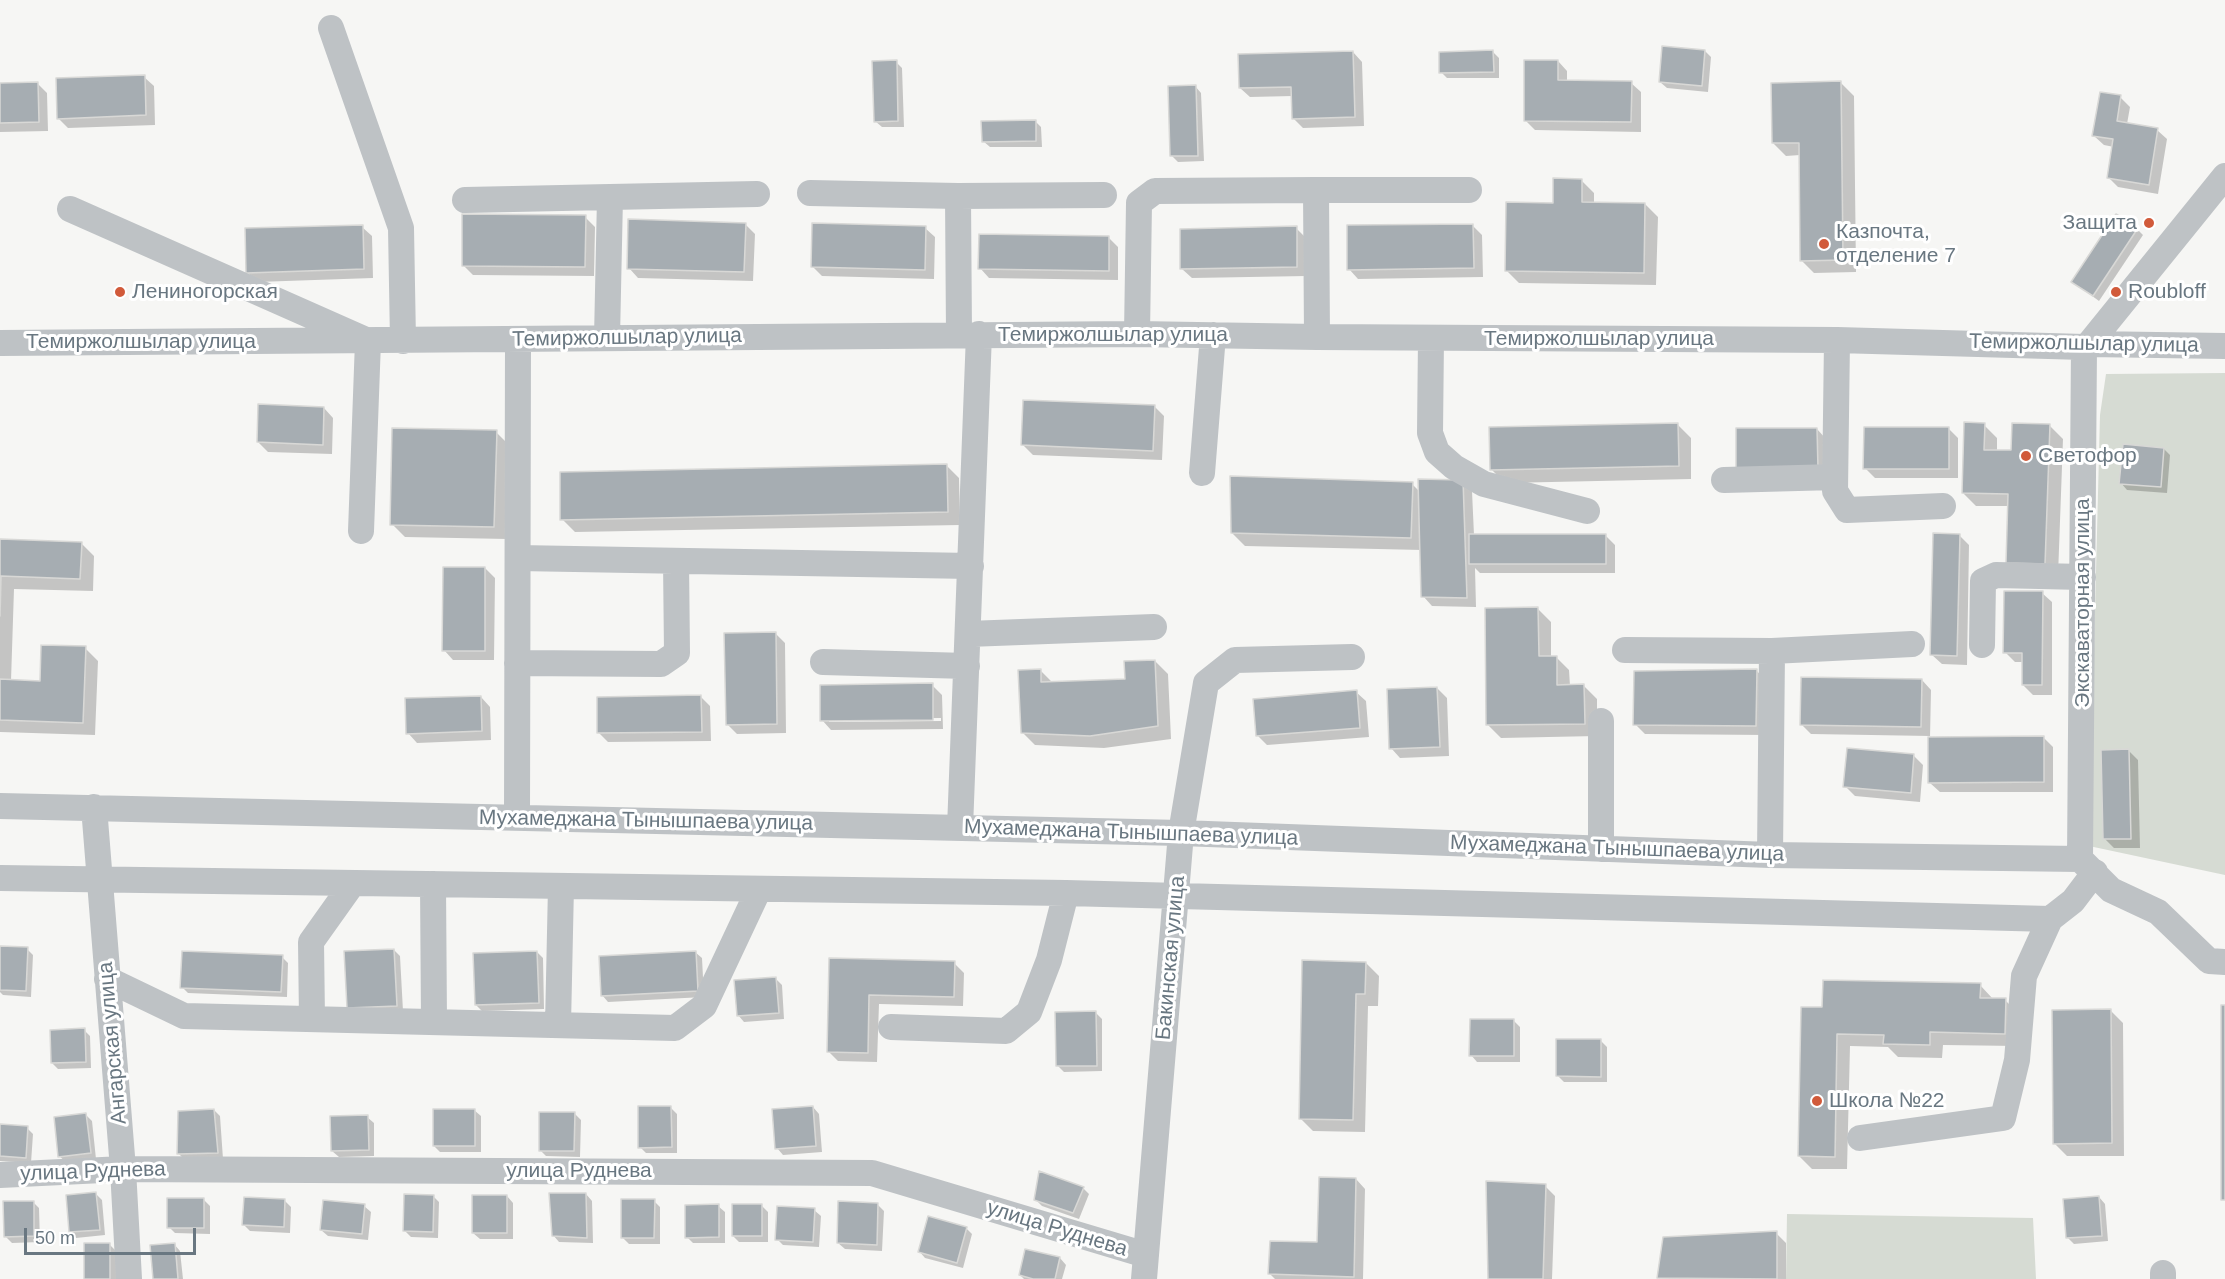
<!DOCTYPE html>
<meta charset="utf-8">
<style>
body{margin:0}
#map{position:relative;width:2225px;height:1279px;overflow:hidden;background:#f6f6f4;font-family:Helvetica,sans-serif}
canvas{display:block}
.scale{position:absolute;left:24px;top:1228px;width:172px;height:27px;box-sizing:border-box;border:3px solid #697781;border-top:0;padding-left:8px;font-size:18px;line-height:21px;white-space:nowrap;color:#697781;-webkit-text-stroke:4px #fff;paint-order:stroke}
</style>
<div id="map">
<canvas width="2225" height="1279"></canvas>
<div class="scale">50 m</div>
</div>
<script>
const c = document.querySelector('canvas').getContext('2d');
c.lineJoin = 'round';
function fill(path, color) { c.fillStyle = color; c.fill(path, 'evenodd'); }
const shape = rows => new Path2D(rows.map(r => 'M' + r).join(''));
function trace(path, color, width, dash) { c.strokeStyle = color; c.lineWidth = width; c.lineCap = dash ? 'butt' : 'round'; c.setLineDash(dash || []); c.stroke(path); }
function label(font, color, halo, rows, align = 'center') {
  c.font = font + ' Helvetica,sans-serif'; c.lineWidth = 6; c.setLineDash([]); c.textBaseline = 'middle'; c.strokeStyle = halo; c.fillStyle = color; for (const [text, x, y, turn = 0] of rows) {
    c.save(); c.translate(x, y); c.rotate((+turn || 0) * Math.PI / 180); c.textAlign = isNaN(turn) ? turn : align; if (halo) c.strokeText(text, 0, 0); c.fillText(text, 0, 0); c.restore();
  }
}
fill(shape([
 [2225,373,2225,875,2089,846,2100,415,2106,374],
 [1787,1214,2033,1218,2036,1279,1786,1279]
]), '#d6dbd3');
fill(shape([
 [1705,51,1711,57,1708,92,1667,88,1660,82],
 [1353,52,1362,62,1364,126,1303,128,1293,118,1293,96,1250,97,1240,88],
 [1493,52,1499,58,1499,78,1447,78,1441,72],
 [1558,61,1567,71,1567,82,1631,83,1641,92,1641,132,1535,130,1525,120],
 [896,62,902,68,904,127,882,127,875,121],
 [144,77,154,86,155,125,68,128,58,118],
 [37,83,47,93,48,131,0,132,0,84],
 [1841,83,1854,96,1856,272,1814,273,1801,260,1800,155,1786,156,1773,143],
 [1195,86,1201,93,1204,161,1178,162,1172,156],
 [2120,97,2130,107,2127,124,2157,130,2167,139,2158,194,2118,187,2109,178,2114,147,2104,145,2094,136],
 [1035,121,1041,127,1042,147,990,147,983,141],
 [1581,180,1594,193,1594,204,1645,204,1658,217,1656,285,1519,283,1506,270,1554,204],
 [585,217,595,227,594,276,473,275,463,265],
 [745,224,755,234,753,281,638,278,629,268],
 [1472,225,1482,235,1483,277,1358,279,1349,269],
 [362,227,372,236,373,278,257,282,247,272],
 [925,228,935,237,934,279,822,276,813,267],
 [1296,228,1306,238,1307,276,1192,278,1182,269],
 [2137,229,2143,235,2099,301,2073,282],
 [1109,238,1118,247,1118,280,989,278,980,268],
 [1154,406,1164,416,1162,460,1033,455,1023,445],
 [324,408,333,418,332,454,268,452,258,442],
 [1678,425,1691,438,1691,479,1505,483,1492,470],
 [1984,425,1997,438,1997,451,2012,452,2050,426,2063,439,2058,576,2020,575,2009,506,1976,506,1963,493],
 [1948,428,1958,438,1958,478,1875,478,1865,468],
 [1817,429,1826,439,1827,479,1747,480],
 [496,432,509,445,507,539,405,537,392,524],
 [2164,449,2170,455,2167,493,2127,490,2121,483],
 [946,465,959,478,960,525,575,532,562,519],
 [1462,481,1472,491,1474,535,1605,535,1615,545,1615,573,1480,573,1475,568,1476,607,1432,606,1423,596,1422,550,1245,546,1232,533,1412,484,1420,492],
 [1959,535,1969,545,1967,665,1942,664,1932,655],
 [0,541,81,543,94,556,93,591,14,589,11,681,41,682,85,648,98,661,95,735,0,732],
 [485,568,495,578,494,660,453,660,444,650],
 [2042,593,2052,602,2052,695,2033,695,2023,685,2023,662,2015,662,2005,652],
 [1538,609,1551,622,1551,658,1556,657,1569,670,1570,686,1584,686,1597,699,1597,736,1501,738,1488,725],
 [775,633,785,643,786,733,737,734,727,724],
 [1155,661,1168,674,1171,739,1104,748,1035,745,1022,732,1040,670,1053,683,1127,680],
 [1757,671,1766,681,1766,735,1645,734,1635,724],
 [1922,680,1931,690,1930,738,2043,737,2053,747,2053,792,1940,792,1930,783,1930,736,1811,734,1801,724],
 [932,685,942,695,943,729,831,730,822,720],
 [941,718,941,721,829,722,829,719],
 [1437,688,1447,698,1449,756,1400,758,1391,748],
 [1356,692,1366,701,1369,737,1267,745,1258,736],
 [481,697,490,707,491,740,417,743,408,733],
 [701,697,710,706,711,741,608,742,598,732],
 [2128,750,2138,760,2140,848,2114,848,2105,839],
 [1914,756,1923,765,1920,802,1855,796,1845,786],
 [0,948,27,949,33,955,31,997,3,995,0,992],
 [394,950,400,956,403,1011,355,1014],
 [537,952,543,958,544,1009,482,1011,476,1005],
 [695,952,702,958,704,997,608,1002,602,995],
 [282,957,288,963,287,997,188,993,182,987],
 [831,960,954,963,964,973,963,1006,879,1004,877,1062,838,1061,828,1051],
 [1366,963,1379,976,1378,1006,1368,1006,1365,1132,1313,1131,1300,1118],
 [776,979,782,985,784,1019,744,1022,738,1015],
 [1980,985,1993,999,2005,1000,2018,1013,2017,1046,1943,1045,1942,1058,1898,1057,1888,1047,1850,1046,1847,1169,1812,1169,1799,1156,1823,1009],
 [2110,1010,2123,1023,2124,1156,2067,1156,2054,1143],
 [1096,1013,1102,1019,1102,1071,1064,1072,1057,1065],
 [1514,1021,1520,1027,1520,1062,1477,1062,1471,1055],
 [84,1030,90,1036,91,1068,58,1069,52,1063],
 [1601,1041,1607,1047,1607,1082,1564,1082,1558,1076],
 [813,1107,819,1114,822,1152,783,1155,777,1148],
 [671,1108,677,1114,677,1153,646,1153,640,1147],
 [214,1110,220,1116,223,1159,184,1159,178,1153],
 [474,1110,481,1116,481,1152,440,1152,434,1146],
 [575,1114,581,1120,580,1157,546,1156,540,1150],
 [86,1115,92,1121,96,1159,66,1162,59,1156],
 [367,1117,374,1123,374,1156,339,1157,332,1151],
 [0,1126,27,1128,33,1134,31,1163,0,1161],
 [1356,1179,1365,1189,1363,1279,1275,1279,1270,1274,1319,1243],
 [1545,1186,1555,1196,1552,1279,1489,1279],
 [1083,1188,1089,1194,1079,1219,1042,1206,1036,1200],
 [96,1194,102,1200,105,1235,76,1238,70,1232],
 [586,1194,592,1201,593,1243,559,1242,553,1235],
 [433,1196,439,1202,438,1238,411,1237,405,1231],
 [507,1196,513,1203,513,1239,480,1239,473,1233],
 [2099,1197,2105,1204,2108,1241,2074,1244,2068,1238],
 [204,1200,210,1206,210,1234,175,1233,169,1227],
 [285,1201,291,1207,290,1233,250,1231,244,1225],
 [654,1201,660,1207,660,1244,629,1244,622,1237],
 [33,1202,39,1208,40,1242,12,1243,6,1237],
 [878,1205,884,1211,882,1251,845,1249,838,1243],
 [364,1206,371,1212,368,1240,328,1236,321,1230],
 [718,1206,725,1212,725,1243,693,1243,687,1237],
 [762,1206,768,1212,768,1242,739,1242,733,1236],
 [814,1210,821,1216,819,1247,783,1245,777,1239],
 [966,1228,972,1234,963,1268,925,1258,919,1251],
 [1776,1233,1786,1243,1786,1279,1659,1278],
 [174,1244,180,1251,183,1279,155,1279],
 [110,1245,116,1251,116,1279,85,1279],
 [1060,1258,1066,1265,1062,1279,1024,1279,1020,1275]
]), '#0003');
const building = shape([
 [1662,46,1705,50,1702,86,1659,82,1662,46],
 [1493,50,1494,72,1439,73,1439,52,1493,50],
 [1353,51,1355,117,1292,119,1291,87,1239,88,1238,54,1353,51],
 [897,60,898,121,874,122,872,61,897,60],
 [1524,60,1558,60,1558,80,1632,81,1631,122,1524,121,1524,60],
 [145,75,146,115,57,119,56,78,145,75],
 [1841,81,1843,260,1800,261,1799,143,1772,143,1771,83,1841,81],
 [38,82,39,122,0,123,0,83,38,82],
 [1196,85,1198,156,1170,156,1168,86,1196,85],
 [2100,92,2121,95,2117,121,2158,128,2149,185,2107,178,2113,139,2092,136,2100,92],
 [1036,120,1036,141,982,142,981,121,1036,120],
 [1553,178,1582,179,1582,202,1645,203,1644,273,1505,271,1506,202,1553,203,1553,178],
 [462,214,586,215,585,267,462,266,462,214],
 [2116,214,2138,228,2093,296,2071,282,2116,214],
 [628,219,746,223,744,272,627,269,628,219],
 [812,223,926,226,925,270,811,267,812,223],
 [1473,224,1474,268,1347,270,1347,225,1473,224],
 [363,225,364,269,246,273,245,228,363,225],
 [1297,226,1297,267,1180,269,1180,229,1297,226],
 [979,234,1109,236,1109,271,978,269,979,234],
 [1023,400,1155,405,1153,451,1021,445,1023,400],
 [258,404,324,407,323,445,257,442,258,404],
 [1964,422,1985,423,1984,450,2011,450,2012,423,2050,424,2045,564,2006,563,2008,494,1962,493,1964,422],
 [1678,423,1679,466,1490,470,1489,427,1678,423],
 [1864,427,1949,427,1949,469,1863,469,1864,427],
 [392,428,497,430,494,527,390,525,392,428],
 [1736,428,1817,428,1818,470,1736,471,1736,428],
 [2123,444,2164,448,2161,487,2119,484,2123,444],
 [947,464,948,512,560,520,560,472,947,464],
 [1230,476,1413,482,1411,538,1231,533,1230,476],
 [1418,479,1463,480,1467,598,1421,597,1418,479],
 [1933,533,1960,534,1957,656,1930,655,1933,533],
 [1469,534,1606,534,1606,564,1469,564,1469,534],
 [0,539,82,542,80,579,1,576,0,616,0,539],
 [443,567,485,567,485,651,442,651,443,567],
 [2004,591,2043,591,2042,685,2022,685,2022,653,2003,653,2004,591],
 [1538,607,1539,656,1557,656,1557,685,1584,684,1585,724,1486,725,1485,608,1538,607],
 [776,632,777,724,726,725,724,633,776,632],
 [41,645,86,646,83,723,0,720,0,679,40,681,41,645],
 [1155,660,1158,726,1090,736,1021,733,1018,670,1041,669,1041,682,1125,679,1124,661,1155,660],
 [1757,669,1756,726,1633,725,1634,671,1757,669],
 [1801,677,1922,679,1921,727,1800,725,1801,677],
 [933,683,933,720,820,721,820,685,933,683],
 [1437,687,1440,747,1389,749,1387,689,1437,687],
 [1357,690,1360,728,1256,736,1253,699,1357,690],
 [701,695,702,732,597,733,597,697,701,695],
 [481,696,482,731,406,734,405,698,481,696],
 [2044,736,2044,782,1928,783,1928,737,2044,736],
 [1847,748,1914,754,1911,793,1843,787,1847,748],
 [2129,749,2131,839,2103,839,2101,750,2129,749],
 [0,946,28,947,26,991,0,990,0,946],
 [394,949,397,1006,347,1008,344,951,394,949],
 [182,951,283,955,281,992,180,988,182,951],
 [537,951,539,1003,475,1005,473,953,537,951],
 [696,951,698,991,601,996,599,956,696,951],
 [829,958,955,961,954,997,869,995,868,1053,827,1052,829,958],
 [1302,960,1366,962,1365,994,1356,994,1353,1120,1299,1119,1302,960],
 [776,977,779,1013,737,1016,734,980,776,977],
 [1823,980,1981,983,1980,998,2006,998,2005,1034,1930,1032,1930,1045,1883,1044,1884,1035,1837,1034,1835,1157,1798,1156,1801,1007,1822,1007,1823,980],
 [2221,1005,2225,1005,2225,1200,2221,1200,2221,1005],
 [2111,1009,2112,1143,2053,1144,2052,1010,2111,1009],
 [1096,1011,1097,1066,1056,1066,1055,1012,1096,1011],
 [1470,1019,1514,1019,1514,1056,1469,1056,1470,1019],
 [85,1028,86,1062,51,1063,50,1030,85,1028],
 [1556,1039,1601,1039,1601,1077,1556,1076,1556,1039],
 [638,1106,671,1106,672,1147,638,1148,638,1106],
 [813,1106,816,1146,775,1149,772,1109,813,1106],
 [214,1109,218,1153,177,1154,178,1111,214,1109],
 [433,1109,475,1109,475,1146,433,1146,433,1109],
 [539,1112,575,1112,574,1151,539,1151,539,1112],
 [86,1113,91,1153,58,1157,54,1117,86,1113],
 [368,1115,369,1150,331,1151,330,1116,368,1115],
 [0,1124,28,1126,26,1158,0,1156,0,1124],
 [1039,1171,1084,1187,1073,1213,1034,1200,1039,1171],
 [1319,1177,1356,1178,1354,1277,1268,1274,1270,1241,1317,1242,1319,1177],
 [1486,1181,1546,1184,1543,1279,1488,1279,1486,1181],
 [96,1192,100,1230,69,1232,66,1195,96,1192],
 [549,1193,586,1193,587,1238,552,1236,549,1193],
 [404,1194,434,1195,433,1232,403,1231,404,1194],
 [472,1195,507,1195,507,1233,472,1233,472,1195],
 [2099,1196,2102,1236,2066,1238,2063,1199,2099,1196],
 [244,1197,285,1199,284,1227,242,1225,244,1197],
 [167,1198,204,1198,204,1228,167,1228,167,1198],
 [621,1199,655,1199,654,1238,621,1238,621,1199],
 [323,1200,365,1204,362,1234,320,1230,323,1200],
 [3,1201,34,1201,34,1236,4,1237,3,1201],
 [838,1201,878,1203,877,1245,837,1243,838,1201],
 [719,1204,719,1237,685,1238,685,1205,719,1204],
 [732,1204,762,1204,762,1236,732,1236,732,1204],
 [777,1206,815,1208,813,1242,775,1240,777,1206],
 [928,1216,967,1227,957,1263,918,1252,928,1216],
 [1777,1231,1777,1279,1657,1278,1663,1237,1777,1231],
 [84,1243,110,1243,110,1279,84,1279,84,1243],
 [175,1243,178,1279,153,1279,150,1245,175,1243],
 [1025,1249,1060,1257,1055,1279,1033,1279,1019,1275,1025,1249]
]);
fill(building, '#a6adb2');
trace(building, '#d8d8d6', 1.5);
trace(shape([
 [331,28,401,228,403,341],
 [1316,190,1469,190],
 [810,193,958,196,959,335],
 [958,196,1104,195],
 [465,200,610,197],
 [70,209,368,341,361,531],
 [1137,334,1139,203,1155,191,1316,190,1317,337],
 [607,338,610,197,757,194],
 [1431,338,1430,433,1437,452,1454,467,1484,484,1587,511],
 [1837,340,1835,491,1847,510,1943,506],
 [0,343,1137,334,1317,337,1837,340,2084,347,2089,344,2225,346],
 [2089,344,2225,176],
 [1202,473,1213,335],
 [1724,480,1835,477],
 [518,558,971,566],
 [968,634,1154,627],
 [1982,645,1983,581,1996,575,2083,577],
 [1625,650,1772,651],
 [823,662,967,666],
 [517,663,661,664,677,653,676,561],
 [1601,721,1601,849],
 [0,806,1181,833,1770,855,2080,859,2111,890,2158,912,2209,961,2225,962],
 [94,807,123,1169,129,1279],
 [517,818,518,340],
 [960,828,979,334],
 [1770,855,1772,651,1912,644],
 [2080,859,2084,347],
 [0,878,1066,893,2050,919],
 [433,884,434,1022],
 [107,979,184,1016,675,1028,704,1006,759,889],
 [312,1019,311,942,353,883],
 [558,1025,561,886],
 [891,1027,1006,1031,1029,1012,1049,960,1066,893],
 [1860,1138,2003,1118,2017,1060,2024,976,2050,919,2073,901,2095,872],
 [0,1175,123,1169,872,1173,1146,1255],
 [2163,1273,2163,1279],
 [1144,1279,1181,833,1206,683,1235,660,1352,657]
]), '#bec2c5', 26);
for (const [x, y, r, color] of [
 [2149,223,6,"#d15a3a"],
 [1824,244,6,"#d15a3a"],
 [120,292,6,"#d15a3a"],
 [2116,292,6,"#d15a3a"],
 [2026,456,6,"#d15a3a"],
 [1817,1101,6,"#d15a3a"]
]) { const dot = new Path2D(); dot.arc(x, y, r, 0, 2 * Math.PI); c.fillStyle = color; c.fill(dot); trace(dot, '#fff', 2); }
label('21px', '#697781', '#fff', [
 ["Защита",2137,223,"right"],
 ["Казпочта,",1836,232],
 ["отделение 7",1836,256],
 ["Лениногорская",132,292],
 ["Roubloff",2128,292],
 ["Светофор",2038,456],
 ["Школа №22",1829,1101]
], 'left');
label('21px', '#697781', '#fff', [
 ["Темиржолшылар улица",1113,335],
 ["Темиржолшылар улица",627,338,-1],
 ["Темиржолшылар улица",1599,339],
 ["Темиржолшылар улица",141,342],
 ["Темиржолшылар улица",2084,344,1],
 ["Экскаваторная улица",2083,603,-90],
 ["Мухамеджана Тынышпаева улица",646,821,1],
 ["Мухамеджана Тынышпаева улица",1131,833,2],
 ["Мухамеджана Тынышпаева улица",1617,849,2],
 ["Бакинская улица",1171,958,-85],
 ["Ангарская улица",113,1043,-95],
 ["улица Руднева",579,1171],
 ["улица Руднева",93,1172,-2],
 ["улица Руднева",1057,1229,17]
]);
</script>
